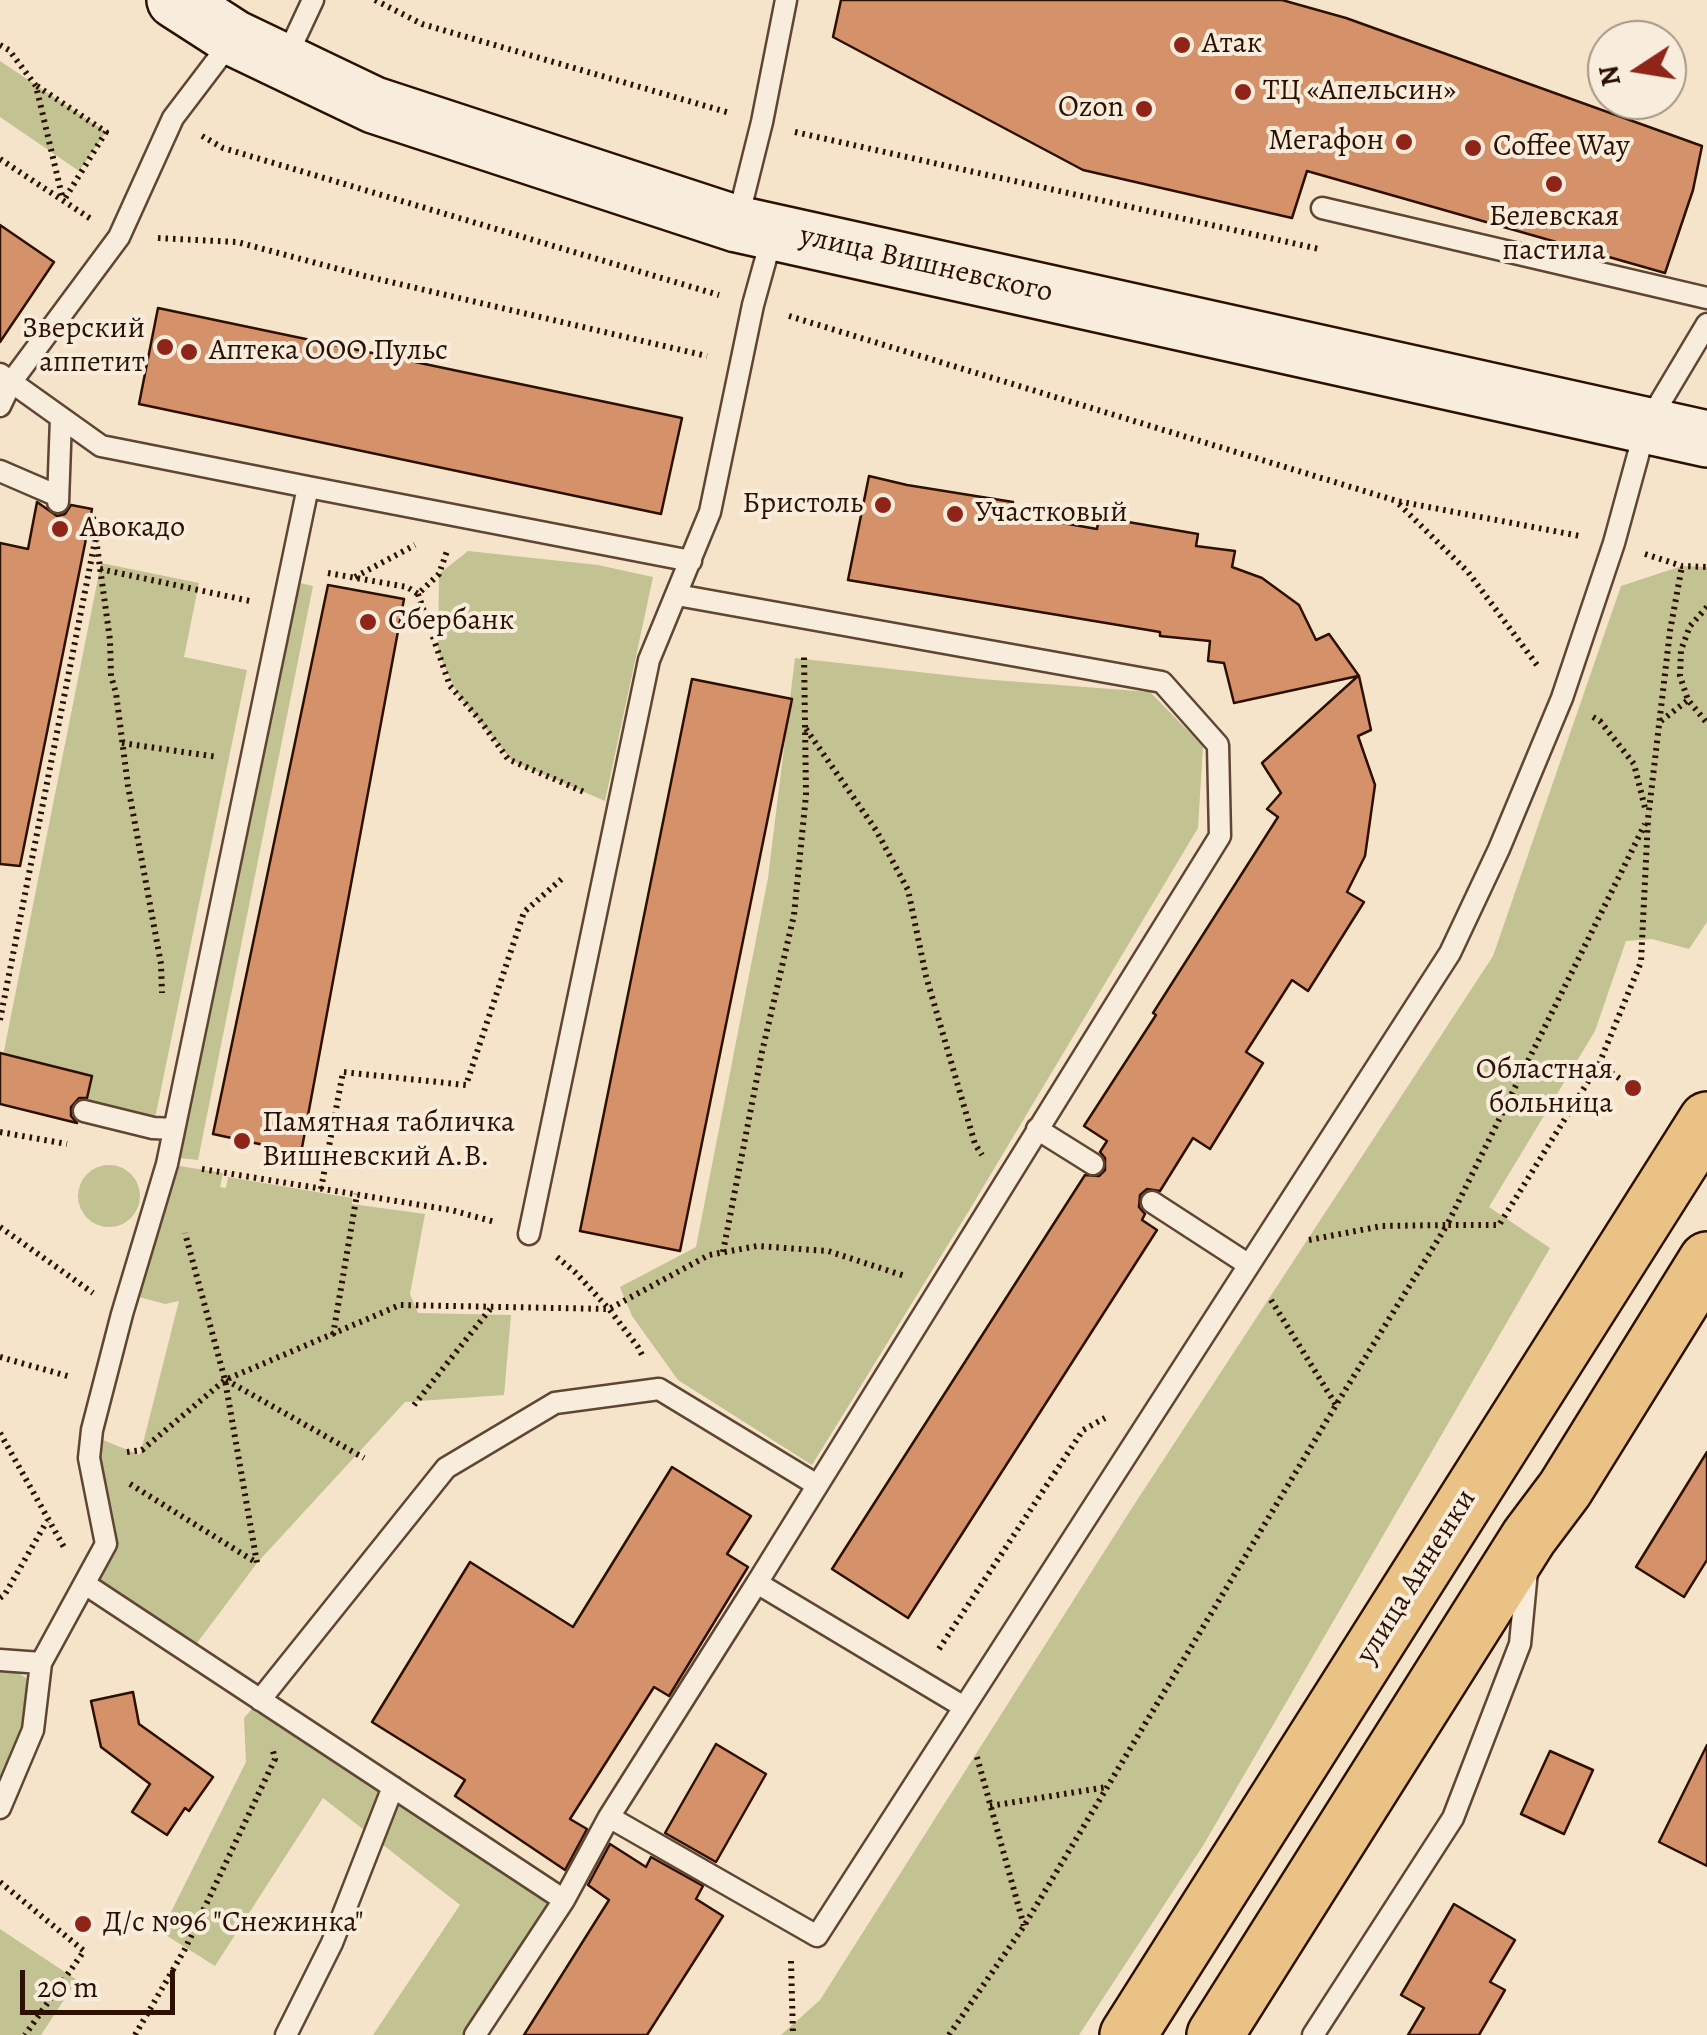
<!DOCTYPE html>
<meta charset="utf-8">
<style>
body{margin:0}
#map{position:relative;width:1707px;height:2035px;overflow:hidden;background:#f5e4ca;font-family:Alegreya,serif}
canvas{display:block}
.north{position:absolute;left:1587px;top:20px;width:100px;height:100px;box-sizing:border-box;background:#f8eddd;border:2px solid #a79585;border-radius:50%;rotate:258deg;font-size:28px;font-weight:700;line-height:40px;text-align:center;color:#2d1000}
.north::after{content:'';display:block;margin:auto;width:35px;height:45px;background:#8f2418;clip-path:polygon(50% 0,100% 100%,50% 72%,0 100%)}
.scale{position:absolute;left:20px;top:1970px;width:155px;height:45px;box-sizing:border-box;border:5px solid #2d1000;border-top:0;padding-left:12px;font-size:30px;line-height:35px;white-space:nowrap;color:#2d1000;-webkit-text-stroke:8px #f8eddd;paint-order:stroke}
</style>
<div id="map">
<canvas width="1707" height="2035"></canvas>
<div class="north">N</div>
<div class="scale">20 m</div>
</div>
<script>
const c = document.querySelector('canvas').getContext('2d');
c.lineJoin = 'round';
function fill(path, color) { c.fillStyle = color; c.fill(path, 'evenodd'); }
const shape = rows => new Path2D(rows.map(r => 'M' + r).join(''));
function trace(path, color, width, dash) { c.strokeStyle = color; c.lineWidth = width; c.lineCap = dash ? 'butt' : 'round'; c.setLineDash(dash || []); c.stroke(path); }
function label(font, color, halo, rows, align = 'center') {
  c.font = font + ' Alegreya,serif'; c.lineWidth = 8; c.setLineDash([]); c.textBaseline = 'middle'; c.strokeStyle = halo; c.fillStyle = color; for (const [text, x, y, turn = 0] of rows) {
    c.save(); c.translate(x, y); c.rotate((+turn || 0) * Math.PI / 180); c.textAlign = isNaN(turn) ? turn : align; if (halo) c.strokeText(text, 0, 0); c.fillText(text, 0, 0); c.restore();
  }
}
fill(shape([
 [0,61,106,132,79,171,0,117],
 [468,551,598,565,653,577,605,801,512,761,457,693,438,652,439,574],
 [101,563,199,583,184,657,247,670,153,1128,0,1101,0,1071],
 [1682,566,1707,567,1707,922,1689,949,1652,939,1626,941,1595,1031,1489,1207,1550,1248,1204,1844,1079,2035,781,2035,820,2000,1130,1511,1493,956,1621,586],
 [295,582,313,586,198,1160,179,1158],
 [795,658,981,679,1150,692,1203,746,1198,828,970,1209,812,1465,678,1380,632,1316,620,1287,696,1247,768,878],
 [167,1164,223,1173,220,1187,226,1188,228,1177,352,1198,352,1204,425,1214,410,1294,418,1313,511,1315,504,1395,405,1402,257,1563,194,1647,93,1583,114,1546,98,1476,103,1440,140,1455,179,1301,165,1304,128,1294],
 '78 1196a31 31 0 1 1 62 0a31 31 0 1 1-62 0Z',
 [0,1661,26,1678,30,1736,0,1778],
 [260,1700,564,1900,475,2035,373,2035,460,1905,323,1798,215,1966,161,1932,246,1762,244,1718],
 [0,1929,77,1980,41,2035,0,2035]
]), '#c2c292');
const building = shape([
 [841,0,1282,0,1346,18,1702,146,1693,190,1665,273,1307,171,1292,218,1083,170,833,37,841,0],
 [0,225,54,262,0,342,0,225],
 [158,308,682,418,661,514,139,404,158,308],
 [869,476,907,485,1013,502,1011,514,1097,529,1099,517,1198,534,1196,546,1235,551,1232,567,1262,578,1299,605,1316,640,1329,634,1359,676,1371,730,1358,736,1375,785,1365,856,1347,892,1364,902,1308,991,1292,980,1246,1052,1263,1063,1210,1149,1193,1138,1160,1191,1147,1189,1140,1195,1139,1207,1145,1214,1142,1220,1157,1230,908,1618,832,1569,1085,1175,1099,1176,1105,1170,1105,1158,1100,1152,1107,1141,1084,1126,1156,1015,1153,1013,1278,817,1267,809,1281,793,1262,763,1358,676,1234,703,1224,663,1208,661,1210,641,1160,636,1160,632,848,580,869,476],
 [37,502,57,516,65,514,71,505,92,509,20,866,0,864,0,543,28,549,37,502],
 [328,585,404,599,301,1153,213,1134,328,585],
 [692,679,792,699,680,1251,580,1231,692,679],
 [0,1053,92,1076,87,1098,79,1098,71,1107,71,1116,77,1123,0,1104,0,1053],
 [1707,1452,1707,1560,1684,1597,1636,1567,1707,1452],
 [672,1467,751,1516,727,1554,748,1567,669,1696,654,1687,570,1819,587,1829,565,1870,455,1796,465,1780,372,1722,470,1562,573,1627,672,1467],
 [133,1692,139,1724,213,1777,189,1811,185,1808,167,1835,132,1812,150,1784,101,1747,91,1701,133,1692],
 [716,1744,766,1774,716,1862,665,1833,716,1744],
 [1707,1745,1707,1866,1659,1842,1707,1745],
 [1550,1751,1593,1770,1564,1834,1521,1814,1550,1751],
 [610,1844,646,1867,651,1857,703,1886,696,1899,723,1916,647,2035,524,2035,609,1900,588,1885,610,1844],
 [1454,1904,1515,1940,1490,1982,1505,1990,1479,2035,1408,2035,1424,2008,1401,1995,1454,1904]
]);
fill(building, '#d5926a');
trace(building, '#2d1000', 2.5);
const lane = shape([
 [284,62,313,0],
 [1322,208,1707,298],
 [737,222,762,122,786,0],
 [0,374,101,446,308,487,167,1164,122,1314,92,1430,89,1458,106,1544,41,1663,33,1730,0,1808],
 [0,406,12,381,119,237,173,118,233,39],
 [0,471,58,496],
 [308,487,691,561],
 [58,502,61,418],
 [677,595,1162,682,1218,745,1220,836,757,1583,964,1707],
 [84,1111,153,1128,174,1129],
 [1037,1129,1093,1164],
 [1152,1202,1249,1265],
 [529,1234,649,660,710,512,753,305,773,233],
 [85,1584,564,1900],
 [0,1660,41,1663],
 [260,1700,446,1468,555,1403,659,1389,817,1485],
 [609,1817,817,1936,1450,953,1499,849,1562,698,1614,543,1646,426,1707,324],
 [286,2035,332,1943,393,1787],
 [475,2035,564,1900,609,1817,757,1583],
 [1313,2035,1453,1818,1520,1644,1527,1571]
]);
const secondary = shape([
 [175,0,234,38,374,105,737,224,1707,439]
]);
const primary = shape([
 [1128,2035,1707,1120],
 [1215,2035,1529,1537,1565,1489,1707,1260]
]);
trace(lane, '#5f4532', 25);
trace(secondary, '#2d1000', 60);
trace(primary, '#2d1000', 60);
trace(shape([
 [375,0,422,24,730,113],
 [0,45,9,50,36,86,63,200],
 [37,86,106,132,64,200],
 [795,132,1319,249],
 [202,136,223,148,719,295],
 [0,159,91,219],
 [158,238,237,242,365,276,707,356],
 [789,316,1397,501,1580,536],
 [1399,504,1468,572,1537,665],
 [93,517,110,640,111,676,116,693,128,786,161,964,162,993],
 [1645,554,1682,566,1707,567],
 [100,569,250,601],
 [328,573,407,587,418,594,439,574,447,551],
 [355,577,415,545],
 [418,594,450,686,479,719,508,759,584,792],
 [1707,607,1690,626,1681,650,1680,676,1688,700,1707,723],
 [1593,717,1600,721,1634,764,1646,812],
 [1661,721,1688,700],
 [806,729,876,830,908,890,926,976,975,1144,982,1155],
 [122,743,218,757],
 [0,1020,95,541],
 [1599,1064,1633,1088],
 [0,1132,67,1144],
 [202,1169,451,1210,495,1222],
 [321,1189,343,1072,466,1085,524,912,565,876],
 [0,1227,93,1293],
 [1309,1240,1382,1226,1447,1225,1645,824],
 [723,1252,762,1052,794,915,806,795,804,654],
 [557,1257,576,1273,609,1309,638,1347,643,1357],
 [1271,1300,1336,1405],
 [333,1335,357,1194],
 [0,1357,71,1377],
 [226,1380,364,1458],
 [414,1405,491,1308],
 [0,1433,65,1549],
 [127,1452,142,1450,225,1380,400,1305,609,1309,709,1255,757,1246,828,1251,905,1276],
 [130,1484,257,1563,225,1380,185,1233],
 [0,1598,5,1594,47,1521],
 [939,1649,1083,1430,1105,1418],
 [977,1757,1024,1926],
 [990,1806,1107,1787],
 [0,1882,84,1951,25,2035],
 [791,1961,793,2035],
 [135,2035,185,1949,275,1759,273,1751],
 [949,2035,1024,1926,1336,1405,1447,1225,1499,1225,1599,1064,1641,962,1648,819,1670,631,1682,566]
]), '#2d1000', 6, [2.5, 5]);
trace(lane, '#f8eddd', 20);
trace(secondary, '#f8eddd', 55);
trace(primary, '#eac285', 55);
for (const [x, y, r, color] of [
 [1182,45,10,"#8f2418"],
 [1243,92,10,"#8f2418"],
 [1144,109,10,"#8f2418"],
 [1404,142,10,"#8f2418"],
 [1473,148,10,"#8f2418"],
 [1554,184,10,"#8f2418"],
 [165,347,10,"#8f2418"],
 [189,352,10,"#8f2418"],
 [883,505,10,"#8f2418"],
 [955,514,10,"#8f2418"],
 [60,529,10,"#8f2418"],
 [368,622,10,"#8f2418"],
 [1633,1088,10,"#8f2418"],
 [242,1141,10,"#8f2418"],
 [83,1924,10,"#8f2418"]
]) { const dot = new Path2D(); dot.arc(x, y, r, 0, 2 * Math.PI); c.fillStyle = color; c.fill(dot); trace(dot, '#f8eddd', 4); }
label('30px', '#2d1000', '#f8eddd', [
 ["Атак",1202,45],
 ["ТЦ «Апельсин»",1263,92],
 ["Ozon",1124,109,"right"],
 ["Мегафон",1384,142,"right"],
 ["Coffee Way",1493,148],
 ["Белевская",1554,218,"center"],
 ["пастила",1554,252,"center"],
 ["Зверский",145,330,"right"],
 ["аппетит",145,364,"right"],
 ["Аптека ООО Пульс",209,352],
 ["Бристоль",863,505,"right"],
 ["Участковый",975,514],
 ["Авокадо",80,529],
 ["Сбербанк",388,622],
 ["Областная",1613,1071,"right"],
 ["больница",1613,1105,"right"],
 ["Памятная табличка",262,1124],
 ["Вишневский А.В.",262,1158],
 ["Д/с №96 \"Снежинка\"",103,1924]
], 'left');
label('30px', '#2d1000', '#f8eddd', [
 ["улица Вишневского",926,265,13],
 ["улица Анненки",1417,1577,-58]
]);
</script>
